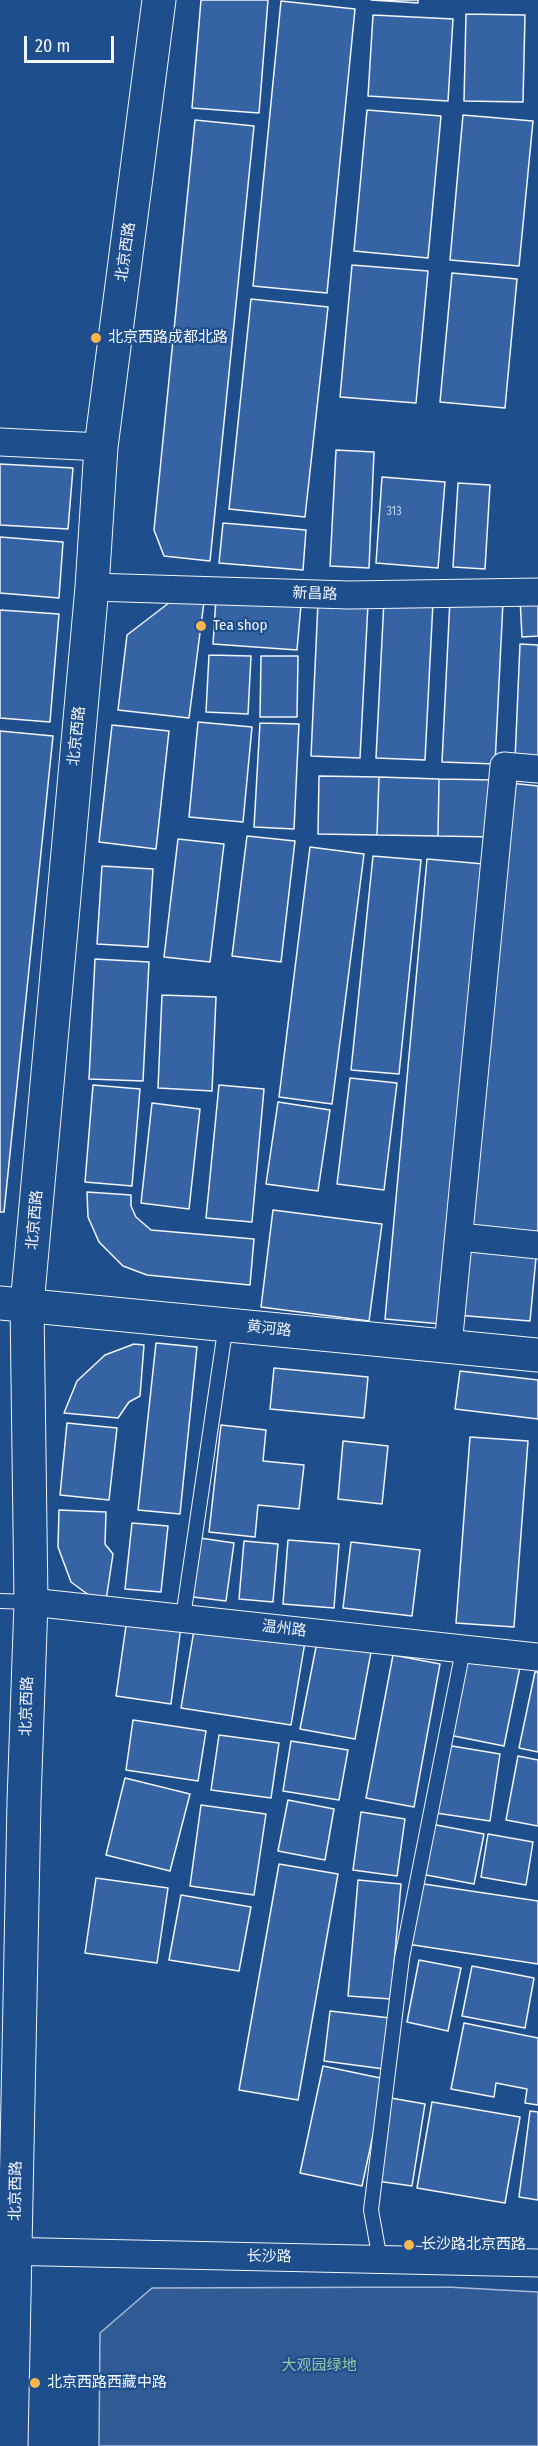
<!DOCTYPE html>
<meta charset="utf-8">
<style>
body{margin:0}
#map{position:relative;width:538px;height:2446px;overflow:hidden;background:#1f4e8c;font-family:"Fira Sans Condensed",sans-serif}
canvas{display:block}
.scale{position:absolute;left:24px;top:36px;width:90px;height:27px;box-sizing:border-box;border:3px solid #f2f6ff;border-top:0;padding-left:8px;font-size:18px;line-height:21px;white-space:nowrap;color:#f2f6ff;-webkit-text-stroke:4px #1f4e8c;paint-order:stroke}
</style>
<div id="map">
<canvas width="538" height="2446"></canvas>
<div class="scale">20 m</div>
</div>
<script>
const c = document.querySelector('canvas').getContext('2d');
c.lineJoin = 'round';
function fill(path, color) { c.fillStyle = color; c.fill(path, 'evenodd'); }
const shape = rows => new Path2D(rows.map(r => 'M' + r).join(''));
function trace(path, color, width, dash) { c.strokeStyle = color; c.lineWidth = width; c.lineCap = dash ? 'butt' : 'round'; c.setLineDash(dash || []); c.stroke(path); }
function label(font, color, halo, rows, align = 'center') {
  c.font = font + ' "Fira Sans Condensed","Noto Sans SC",sans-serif'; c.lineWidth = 4.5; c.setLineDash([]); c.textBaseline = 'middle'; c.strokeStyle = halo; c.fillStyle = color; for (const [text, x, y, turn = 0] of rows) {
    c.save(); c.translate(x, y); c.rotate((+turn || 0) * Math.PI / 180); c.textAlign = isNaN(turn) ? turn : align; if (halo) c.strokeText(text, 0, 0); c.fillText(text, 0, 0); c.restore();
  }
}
const built = shape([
 [447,2287,538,2292,538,2446,99,2446,100,2333,152,2288,447,2287]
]);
fill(built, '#305b95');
trace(built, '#a8bbd7', 1.5);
const building = shape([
 [201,0,268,0,259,113,192,108,201,0],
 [371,0,418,0,418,3,371,0],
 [281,1,355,9,327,293,253,286,281,1],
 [466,14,525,15,523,102,464,101,466,14],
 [373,15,453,19,448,101,368,96,373,15],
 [367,110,441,116,428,258,354,251,367,110],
 [463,115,533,121,519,266,450,260,463,115],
 [195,120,254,126,210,561,164,556,154,530,195,120],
 [352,265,428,271,416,403,340,397,352,265],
 [452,273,517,279,505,408,440,402,452,273],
 [251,299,328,307,305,517,229,509,251,299],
 [336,450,374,452,369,568,330,566,336,450],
 [0,464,73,468,68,529,0,525,0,464],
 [382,477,445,482,438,568,376,563,382,477],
 [458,483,490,485,485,569,453,567,458,483],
 [223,523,306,530,303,570,219,563,223,523],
 [0,537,63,542,59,598,0,593,0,537],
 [520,598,538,598,538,636,522,637,520,598],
 [174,599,204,602,189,718,118,710,127,635,174,599],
 [216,599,301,605,297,650,213,644,216,599],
 [450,599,503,602,495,764,442,762,450,599],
 [384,600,433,602,425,760,376,758,384,600],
 [318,602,368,604,360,758,311,756,318,602],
 [0,610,59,614,50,722,0,718,0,610],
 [520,644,538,645,538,761,515,760,520,644],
 [209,655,251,656,248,714,206,712,209,655],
 [261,656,298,656,297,717,260,717,261,656],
 [198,722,252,727,243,822,189,817,198,722],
 [260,723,299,724,294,829,254,827,260,723],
 [112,725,169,731,156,849,99,842,112,725],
 [0,731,53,736,4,1212,0,1212,0,731],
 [319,776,379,777,377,835,318,834,319,776],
 [379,777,439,779,438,836,377,835,379,777],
 [439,779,494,780,493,837,438,836,439,779],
 [510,783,538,786,538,1232,469,1227,510,783],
 [247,836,295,841,281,962,232,956,247,836],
 [178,839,224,844,210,962,164,957,178,839],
 [310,847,364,854,332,1104,279,1097,310,847],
 [373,856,421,860,399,1074,351,1070,373,856],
 [427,859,484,864,442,1324,385,1319,427,859],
 [102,866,153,869,148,947,97,944,102,866],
 [95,959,149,962,143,1081,89,1079,95,959],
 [162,995,216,997,212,1091,158,1088,162,995],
 [350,1078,397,1083,384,1190,337,1184,350,1078],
 [93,1085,140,1089,132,1186,85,1182,93,1085],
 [219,1085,264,1089,252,1222,206,1218,219,1085],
 [278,1102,330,1110,318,1191,266,1184,278,1102],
 [152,1103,200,1109,189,1209,141,1203,152,1103],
 [87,1192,131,1195,131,1206,136,1217,151,1230,254,1239,250,1285,147,1275,123,1266,99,1242,88,1217,87,1192],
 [273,1210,382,1224,369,1321,261,1307,273,1210],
 [463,1242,537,1247,530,1321,456,1315,463,1242],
 [156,1343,197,1347,180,1514,138,1510,156,1343],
 [134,1344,144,1345,140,1396,129,1402,118,1418,64,1413,77,1381,105,1355,134,1344],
 [274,1368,368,1377,364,1418,270,1409,274,1368],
 [460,1371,538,1380,538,1419,455,1409,460,1371],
 [67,1423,117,1428,109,1500,60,1495,67,1423],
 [221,1425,266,1430,263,1461,304,1465,299,1509,258,1505,255,1537,209,1532,221,1425],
 [470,1437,528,1441,514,1627,456,1623,470,1437],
 [343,1441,388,1446,382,1504,338,1499,343,1441],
 [59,1510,106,1512,105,1544,113,1554,105,1607,71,1582,58,1547,59,1510],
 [132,1523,168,1526,161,1592,125,1589,132,1523],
 [200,1538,234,1543,226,1601,193,1597,200,1538],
 [288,1540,339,1544,334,1608,283,1604,288,1540],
 [244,1541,278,1544,273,1602,239,1599,244,1541],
 [351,1542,420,1550,412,1616,343,1608,351,1542],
 [127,1619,181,1626,171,1704,116,1696,127,1619],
 [195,1624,305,1642,291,1725,181,1708,195,1624],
 [317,1642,371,1652,355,1739,300,1729,317,1642],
 [393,1655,440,1664,414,1807,366,1798,393,1655],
 [465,1657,520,1667,504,1746,449,1735,465,1657],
 [535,1672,538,1672,538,1752,519,1748,535,1672],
 [133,1720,206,1731,198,1781,126,1770,133,1720],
 [219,1735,279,1743,271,1798,211,1790,219,1735],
 [291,1741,348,1750,339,1800,283,1791,291,1741],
 [446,1745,500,1754,490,1821,436,1813,446,1745],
 [518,1756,538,1760,538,1826,506,1820,518,1756],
 [125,1778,190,1794,170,1871,106,1855,125,1778],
 [288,1800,334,1809,325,1860,278,1851,288,1800],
 [201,1805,266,1814,254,1895,190,1886,201,1805],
 [361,1812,405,1819,397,1876,353,1870,361,1812],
 [431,1824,484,1834,474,1884,421,1874,431,1824],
 [488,1834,533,1842,526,1885,481,1877,488,1834],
 [279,1864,338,1874,298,2100,239,2090,279,1864],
 [96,1878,168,1888,157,1963,85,1953,96,1878],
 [358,1880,401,1884,391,1999,348,1996,358,1880],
 [417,1883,538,1901,538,1964,407,1944,417,1883],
 [181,1895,251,1907,239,1971,169,1960,181,1895],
 [419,1960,461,1968,448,2031,407,2022,419,1960],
 [472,1966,534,1978,525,2028,462,2016,472,1966],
 [330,2011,390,2018,384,2069,324,2061,330,2011],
 [464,2023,538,2038,538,2105,525,2103,527,2089,496,2083,494,2097,451,2089,464,2023],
 [323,2066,385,2079,362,2186,300,2173,323,2066],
 [391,2098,425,2104,412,2186,377,2181,391,2098],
 [432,2102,520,2117,505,2203,417,2188,432,2102],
 [530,2111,538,2112,538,2200,519,2197,530,2111]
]);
fill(building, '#3563a3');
trace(building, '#f2f6ff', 1.5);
const service = shape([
 [0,1601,31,1602],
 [183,1617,226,1324],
 [380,2260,371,2210,402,1958,463,1650]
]);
const minor = shape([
 [0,442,101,447],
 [92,587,349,595,538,592],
 [460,1237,538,1245],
 [448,1346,504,766,538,769],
 [31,1602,538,1657],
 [0,2251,538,2263]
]);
const tertiary = shape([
 [0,1303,538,1355]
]);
const secondary = shape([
 [11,2446,24,1802,31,1602,27,1305,92,587,101,447,159,0]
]);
trace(service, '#f2f6ff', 16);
trace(minor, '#f2f6ff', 29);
trace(tertiary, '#f2f6ff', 35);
trace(secondary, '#f2f6ff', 35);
trace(service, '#1f4e8c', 14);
trace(minor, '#1f4e8c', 27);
trace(tertiary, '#1f4e8c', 33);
trace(secondary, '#1f4e8c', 33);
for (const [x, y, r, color] of [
 [96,338,6,"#ffb74d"],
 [201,626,6,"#ffb74d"],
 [409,2245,6,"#ffb74d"],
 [35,2383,6,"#ffb74d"]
]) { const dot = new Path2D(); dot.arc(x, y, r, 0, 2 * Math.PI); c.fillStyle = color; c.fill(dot); trace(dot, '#1f4e8c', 2); }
label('12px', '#c3d1e8', null, [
 ["313",394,512]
]);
label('15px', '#f2f6ff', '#1f4e8c', [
 ["北京西路",126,252,-82],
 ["新昌路",315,594,2],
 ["北京西路",77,736,-84],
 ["北京西路",35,1220,-85],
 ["黄河路",269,1329,6],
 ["温州路",284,1629,7],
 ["北京西路",27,1706,-88],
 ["北京西路",16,2191,-89],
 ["长沙路",269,2257,1]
]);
label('15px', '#f2f6ff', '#1f4e8c', [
 ["北京西路成都北路",108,338],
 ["Tea shop",213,626],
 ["长沙路北京西路",421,2245],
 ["北京西路西藏中路",47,2383]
], 'left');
label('15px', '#97c8a6', '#1f4e8c', [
 ["大观园绿地",319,2366]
]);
</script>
